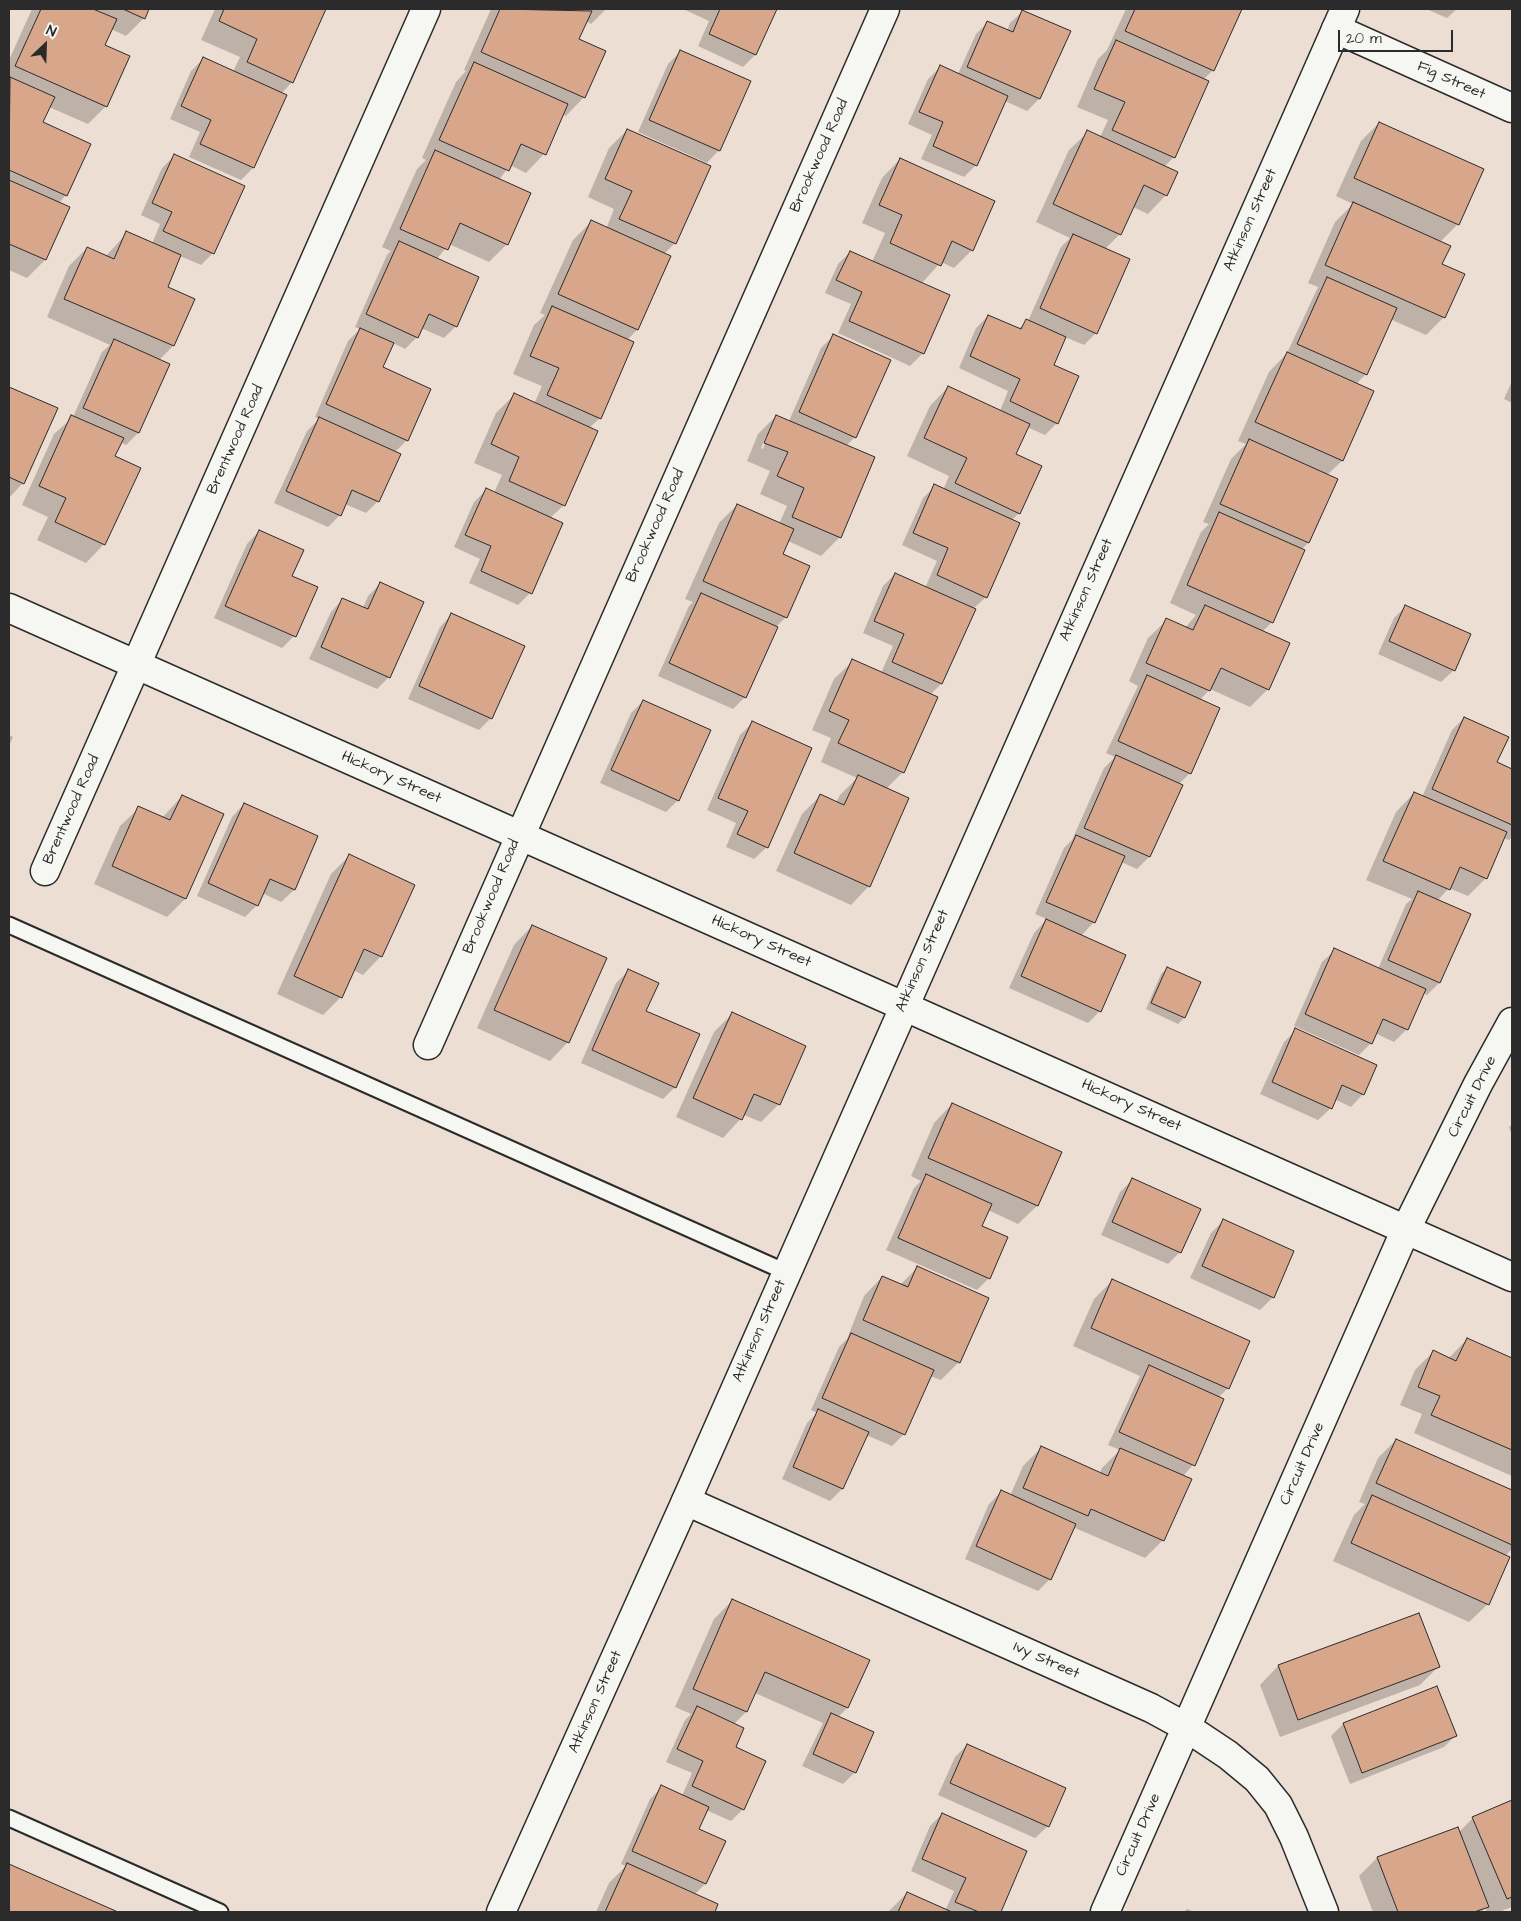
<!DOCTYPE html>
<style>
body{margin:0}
#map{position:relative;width:1521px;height:1921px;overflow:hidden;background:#edded3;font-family:"Architects Daughter",sans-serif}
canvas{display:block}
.frame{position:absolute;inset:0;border:10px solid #2b2b2b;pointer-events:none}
.north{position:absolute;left:20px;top:20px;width:50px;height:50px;-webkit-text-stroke:4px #f6f6f2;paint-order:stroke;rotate:24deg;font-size:14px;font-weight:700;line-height:20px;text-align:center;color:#2b2b2b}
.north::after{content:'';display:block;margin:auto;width:18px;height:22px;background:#2b2b2b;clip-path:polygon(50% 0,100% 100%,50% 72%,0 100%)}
.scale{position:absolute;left:1338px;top:30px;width:115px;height:22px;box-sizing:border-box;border:2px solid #2b2b2b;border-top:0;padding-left:6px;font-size:15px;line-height:18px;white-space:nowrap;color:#2b2b2b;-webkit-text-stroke:4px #f6f6f2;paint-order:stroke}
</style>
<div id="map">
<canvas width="1521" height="1921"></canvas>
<div class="frame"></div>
<div class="north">N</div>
<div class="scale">20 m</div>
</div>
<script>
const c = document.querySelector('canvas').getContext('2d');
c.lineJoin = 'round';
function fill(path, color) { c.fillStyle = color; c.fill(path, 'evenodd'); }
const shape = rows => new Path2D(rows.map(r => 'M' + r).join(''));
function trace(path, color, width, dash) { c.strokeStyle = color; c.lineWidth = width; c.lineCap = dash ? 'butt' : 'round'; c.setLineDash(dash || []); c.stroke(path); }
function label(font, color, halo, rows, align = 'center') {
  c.font = font + ' "Architects Daughter",sans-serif'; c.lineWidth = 5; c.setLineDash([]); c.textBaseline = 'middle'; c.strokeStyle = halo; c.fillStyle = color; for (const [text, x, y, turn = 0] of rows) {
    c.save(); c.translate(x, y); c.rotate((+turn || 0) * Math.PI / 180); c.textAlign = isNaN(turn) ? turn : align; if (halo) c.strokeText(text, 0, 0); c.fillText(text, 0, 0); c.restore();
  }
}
fill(shape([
 [32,9,148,9,144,18,126,36,111,29,104,46,106,106,88,124,49,107,41,123,66,195,58,204,68,208,45,260,27,278,9,270,9,60],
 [215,9,325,9,292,82,281,94,253,168,241,180,189,157,200,132,170,119,191,71,203,59,233,72,240,57,201,40],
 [491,9,606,9,591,24,586,21,578,40,584,97,566,116,562,114,544,154,526,173,510,165,499,180,507,244,489,262,449,244,437,259,456,326,444,338,421,328,417,337,405,349,393,343,382,368,407,440,395,452,378,501,366,513,345,504,340,515,328,527,274,503,307,431,319,419,315,417,348,341,360,329,355,327,387,255,391,251,382,247,417,169,426,160,422,158,456,82,466,71,464,70],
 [683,9,776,9,755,55,743,67,698,46,709,21],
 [1126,9,1240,9,1213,70,1203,80,1174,157,1164,167,1166,195,1148,214,1133,207,1120,234,1105,249,1096,333,1084,345,1065,337,1052,365,1057,423,1045,435,1027,427,1014,454,1019,513,1012,520,986,597,973,609,941,684,930,695,903,772,886,789,869,886,851,905,776,871,802,814,820,796,836,803,840,795,857,778,821,762,831,738,812,730,834,679,853,661,881,673,893,646,863,633,883,586,895,574,925,588,937,561,902,545,923,498,935,486,943,490,949,476,907,456,930,406,948,387,1000,411,1008,391,959,368,976,328,988,316,1018,329,1028,321,1061,247,1070,238,1036,222,1069,150,1088,132,1100,137,1108,120,1077,107,1098,59,1107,50],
 [1426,9,1457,9,1447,18],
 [1023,11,1039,99,1027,111,1005,101,976,165,964,177,921,159,932,135,908,124,928,79,940,67,958,74,976,34,988,22,1007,31,1010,23],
 [681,51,719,150,707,163,638,132,668,64],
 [1379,123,1458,224,1440,242,1444,317,1426,335,1390,319,1366,374,1356,384,1373,392,1342,461,1327,475,1308,543,1301,550,1272,622,1262,632,1268,689,1250,707,1210,689,1200,700,1190,773,1179,784,1149,857,1137,869,1121,862,1094,922,1081,936,1100,1011,1088,1023,1009,988,1034,933,1047,919,1035,914,1064,848,1072,840,1104,768,1115,757,1106,753,1138,686,1129,681,1148,638,1167,620,1185,628,1196,615,1170,603,1201,532,1209,524,1203,522,1231,459,1246,444,1238,441,1269,372,1287,353,1318,287,1308,283,1335,222,1353,204,1336,196,1361,141],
 [627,130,675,243,664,254,637,330,627,340,600,418,589,428,564,505,550,518,530,593,518,605,469,583,480,559,454,547,474,502,486,490,494,493,502,475,474,463,496,413,514,395,534,404,542,386,513,374,534,325,545,315,540,313,573,240,591,222,606,229,614,209,588,197,609,148],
 [174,156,213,253,201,265,180,256,166,287,193,299,173,346,159,360,168,364,138,433,126,445,120,442,113,457,104,544,86,563,37,540,48,517,22,505,54,434,73,417,102,352,110,345,47,317,69,266,87,248,106,256,127,233,152,244,160,224,141,215,162,168],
 [900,159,972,250,954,268,941,262,921,284,948,296,923,353,910,366,838,333,851,304,825,293,838,264,850,252,872,262,885,233,862,223,882,178],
 [833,336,855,437,846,446,874,458,840,537,821,556,788,541,782,554,786,617,776,627,745,697,733,709,658,676,689,606,693,602,685,599,719,523,737,505,779,524,787,506,760,494,770,471,747,461,758,434,776,416,789,421,821,348],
 [766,436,768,436,763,449,761,448],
 [1512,381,1512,403,1504,399],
 [9,388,56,409,23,483,9,498],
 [259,531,291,576,294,636,282,648,214,618,247,544],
 [380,584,389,677,377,689,309,659,331,612,343,599,363,608,368,596],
 [1406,606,1454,670,1441,682,1378,654,1394,618],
 [452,614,491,718,479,730,408,699,440,627],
 [643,701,678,800,666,812,600,783,631,713],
 [1464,718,1496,763,1512,770,1512,837,1509,840,1503,838,1486,878,1468,896,1449,888,1437,901,1469,915,1439,983,1427,995,1423,993,1406,1030,1394,1042,1375,1033,1371,1043,1359,1055,1294,1026,1322,962,1335,950,1378,969,1406,904,1412,899,1366,880,1396,812,1414,793,1422,797,1452,730],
 [752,723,767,847,754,859,726,847,736,823,707,810,740,735],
 [9,735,13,737,9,746],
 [182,796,185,899,167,917,94,884,120,826,139,808,162,818],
 [244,804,317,837,294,890,281,902,262,893,257,905,245,917,197,896,232,817],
 [349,856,381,956,363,975,353,970,341,997,323,1015,277,994,331,874],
 [532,926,568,1042,550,1061,477,1028,514,945],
 [1167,968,1199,982,1184,1018,1178,1024,1146,1009,1161,974],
 [628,971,675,1087,663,1099,581,1063,616,983],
 [732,1014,779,1104,761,1122,744,1115,723,1138,676,1117,714,1032],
 [1296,1030,1376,1066,1363,1094,1351,1107,1334,1099,1331,1108,1318,1120,1260,1094,1284,1042],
 [952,1104,1060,1152,1037,1206,1018,1224,988,1210,980,1226,989,1278,977,1290,886,1250,914,1188,921,1181,911,1176,934,1123],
 [1512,1124,1512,1136,1509,1127],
 [1132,1180,1180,1252,1168,1264,1101,1235,1120,1192],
 [1223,1221,1293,1252,1272,1298,1260,1310,1190,1278,1211,1233],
 [917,1268,959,1362,941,1380,930,1376,904,1434,892,1446,866,1435,842,1489,830,1501,782,1479,807,1423,817,1413,811,1410,839,1347,847,1339,864,1296,882,1277,900,1285],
 [1112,1281,1228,1388,1218,1398,1193,1465,1183,1476,1163,1540,1145,1558,1075,1528,1050,1579,1038,1591,965,1559,989,1504,1001,1492,1010,1496,1023,1466,1041,1448,1100,1473,1102,1468,1120,1450,1108,1445,1140,1376,1073,1346,1094,1299],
 [1467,1339,1512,1359,1512,1476,1414,1433,1422,1414,1400,1405,1415,1370,1433,1352,1448,1359],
 [1396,1440,1512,1492,1512,1549,1505,1556,1488,1604,1469,1622,1333,1561,1354,1515,1365,1504,1359,1502,1378,1458],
 [732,1601,868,1661,847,1708,838,1717,855,1772,843,1784,802,1766,823,1723,755,1693,746,1712,734,1724,734,1748,743,1809,731,1821,706,1810,697,1829,705,1884,694,1895,717,1905,713,1912,596,1912,609,1883,626,1866,621,1864,650,1799,662,1787,682,1796,692,1773,666,1762,685,1720,691,1714,675,1707,714,1619],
 [1418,1614,1438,1667,1420,1685,1280,1737,1260,1685,1278,1666],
 [1343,1724,1456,1735,1444,1747,1350,1784,1331,1736],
 [967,1745,1048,1826,1035,1838,938,1795,955,1757],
 [1512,1802,1512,1907,1499,1912,1487,1912,1485,1908,1482,1912,1373,1912,1359,1876,1377,1858,1457,1828,1459,1832,1473,1818],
 [942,1814,1026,1852,999,1912,888,1912,907,1893,945,1911,954,1891,911,1871,930,1826],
 [9,1865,115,1912,9,1912],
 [1187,1909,1195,1912,1184,1912]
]), '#0003');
const building = shape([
 [41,9,93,9,117,19,105,45,130,56,107,107,15,66,41,9],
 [123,9,149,9,145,19,123,9],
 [224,9,326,9,293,83,247,62,257,39,219,21,224,9],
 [500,9,592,11,579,39,606,51,585,98,481,52,500,9],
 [720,9,777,9,756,55,709,34,720,9],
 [1135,9,1242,9,1214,71,1125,31,1135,9],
 [1022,10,1071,31,1040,99,967,67,987,21,1013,32,1022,10],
 [1116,40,1209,81,1175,158,1112,130,1125,102,1094,89,1116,40],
 [680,50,751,81,720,151,649,120,680,50],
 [203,57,287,95,254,168,200,144,211,120,181,106,203,57],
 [474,62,568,104,546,155,521,144,509,171,439,140,474,62],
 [940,65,1008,96,977,166,933,146,943,122,919,112,940,65],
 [10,77,55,97,43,122,91,144,67,196,9,170,10,77],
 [1379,122,1484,169,1459,225,1354,178,1379,122],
 [627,129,711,166,676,244,619,219,632,191,605,179,627,129],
 [1087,130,1178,172,1167,196,1144,185,1121,235,1053,204,1087,130],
 [435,150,531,193,508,245,460,223,448,250,400,229,435,150],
 [174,154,245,186,214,254,163,231,172,212,152,203,174,154],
 [900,158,995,201,973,251,952,241,941,266,890,243,902,215,879,205,900,158],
 [9,180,70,207,46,260,9,244,9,180],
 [1353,202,1451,246,1442,264,1465,274,1445,318,1325,265,1353,202],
 [591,220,671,256,638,330,558,294,591,220],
 [126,231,181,255,168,287,195,299,174,346,64,299,87,247,114,259,126,231],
 [1073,234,1130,259,1097,334,1040,308,1073,234],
 [399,241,479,277,457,327,429,314,418,338,366,314,399,241],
 [850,251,950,295,924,354,849,321,862,292,836,280,850,251],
 [1327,277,1397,308,1367,375,1297,344,1327,277],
 [552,306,634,342,601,419,547,395,559,368,530,356,552,306],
 [988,315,1021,329,1026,319,1066,337,1054,365,1079,376,1058,424,1010,401,1020,379,970,356,988,315],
 [360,328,394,343,383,367,431,389,408,441,326,404,360,328],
 [833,334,891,360,856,438,799,412,833,334],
 [114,339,170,364,139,433,83,408,114,339],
 [1287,352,1374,391,1343,461,1255,422,1287,352],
 [948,386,1030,424,1016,454,1042,466,1020,514,955,483,967,458,924,438,948,386],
 [9,387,58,408,24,484,9,477,9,387],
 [514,393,598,431,565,506,509,481,519,457,491,444,514,393],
 [71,415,124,438,115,456,141,468,105,545,55,522,66,498,39,486,71,415],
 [776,415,875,457,841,538,792,517,804,488,777,476,788,452,764,443,776,415],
 [319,417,401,454,379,502,352,490,341,516,286,491,319,417],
 [1249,439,1338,479,1309,543,1220,504,1249,439],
 [934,484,1020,523,987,598,937,575,948,548,913,533,934,484],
 [486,488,563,523,532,594,481,571,491,546,465,535,486,488],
 [737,504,794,529,783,554,810,566,787,618,703,581,737,504],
 [1219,512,1305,550,1273,623,1187,585,1219,512],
 [259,530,304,550,292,576,318,587,296,637,225,606,259,530],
 [895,573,976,609,942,684,892,662,904,634,874,621,895,573],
 [380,582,424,602,390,678,321,647,342,598,368,609,380,582],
 [701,593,778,627,746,698,669,663,701,593],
 [1205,605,1290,643,1269,690,1221,668,1210,691,1146,663,1166,618,1193,630,1205,605],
 [1405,605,1471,634,1455,671,1389,641,1405,605],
 [451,613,525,646,492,719,419,686,451,613],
 [852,659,938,697,904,773,838,743,849,720,829,711,852,659],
 [1147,675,1220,708,1191,774,1118,741,1147,675],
 [643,700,711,730,679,801,611,770,643,700],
 [1464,717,1509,737,1497,762,1512,769,1512,825,1432,789,1464,717],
 [752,721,812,748,768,848,737,834,748,811,718,798,752,721],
 [1116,755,1183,785,1150,857,1084,828,1116,755],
 [858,775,909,798,870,887,794,853,820,794,844,805,858,775],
 [1414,792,1507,832,1487,879,1460,867,1450,890,1383,861,1414,792],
 [182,795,224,814,186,899,112,866,138,806,170,820,182,795],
 [244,803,318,836,295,890,270,879,258,906,208,883,244,803],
 [1076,835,1125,856,1095,923,1046,902,1076,835],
 [349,854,415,885,382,957,364,949,342,998,294,976,349,854],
 [1418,891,1471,914,1440,983,1388,960,1418,891],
 [1046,919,1126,955,1101,1012,1021,976,1046,919],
 [532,925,607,958,569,1043,494,1010,532,925],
 [1334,948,1426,989,1408,1030,1383,1019,1372,1044,1305,1014,1334,948],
 [1167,967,1201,982,1185,1018,1151,1003,1167,967],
 [628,969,659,983,646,1011,700,1034,676,1088,592,1050,628,969],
 [732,1012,806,1046,780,1105,754,1094,742,1120,693,1098,732,1012],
 [1295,1028,1377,1065,1364,1095,1342,1085,1332,1109,1272,1082,1295,1028],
 [952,1103,1062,1152,1038,1206,928,1158,952,1103],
 [926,1174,992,1204,982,1226,1008,1237,990,1279,898,1238,926,1174],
 [1132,1178,1201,1209,1181,1253,1112,1222,1132,1178],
 [1223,1219,1294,1251,1274,1298,1202,1266,1223,1219],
 [917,1266,989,1298,960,1363,863,1320,882,1276,908,1287,917,1266],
 [1112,1279,1250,1341,1229,1389,1091,1328,1112,1279],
 [851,1333,934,1370,905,1435,822,1398,851,1333],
 [1467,1338,1512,1358,1512,1450,1431,1415,1440,1396,1418,1387,1433,1350,1456,1361,1467,1338],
 [1149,1365,1224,1399,1195,1466,1119,1432,1149,1365],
 [818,1409,869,1432,843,1489,793,1467,818,1409],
 [1396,1439,1512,1490,1512,1545,1376,1483,1396,1439],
 [1041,1446,1108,1476,1120,1448,1192,1479,1164,1541,1091,1509,1088,1516,1023,1488,1041,1446],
 [1001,1490,1076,1524,1051,1580,976,1546,1001,1490],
 [1372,1495,1510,1557,1489,1605,1351,1543,1372,1495],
 [732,1599,870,1660,848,1708,765,1672,747,1712,693,1689,732,1599],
 [1419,1613,1440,1667,1298,1720,1278,1665,1419,1613],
 [1437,1686,1457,1736,1362,1773,1343,1723,1437,1686],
 [697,1706,744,1728,736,1747,766,1761,744,1810,692,1786,703,1761,677,1749,697,1706],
 [831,1713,874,1732,856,1773,813,1754,831,1713],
 [967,1744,1066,1788,1049,1827,950,1783,967,1744],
 [661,1785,709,1807,699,1829,726,1841,706,1884,632,1851,661,1785],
 [1512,1800,1512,1897,1507,1899,1472,1817,1512,1800],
 [942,1813,1027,1851,1001,1912,979,1912,955,1902,966,1878,922,1859,942,1813],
 [1458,1827,1489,1907,1474,1912,1398,1912,1377,1857,1458,1827],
 [627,1863,718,1904,715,1912,605,1912,627,1863],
 [9,1864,118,1912,9,1912,9,1864],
 [907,1892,952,1912,898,1912,907,1892]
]);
fill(building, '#d7a68b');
trace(building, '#2b2b2b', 1);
const service = shape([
 [9,925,786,1272],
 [9,1818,220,1912]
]);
const minor = shape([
 [1336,29,1512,108],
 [9,608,1512,1277],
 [45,871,426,9],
 [428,1045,885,9],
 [686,1501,1151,1708,1186,1727,1228,1755,1257,1779,1278,1805,1294,1837,1324,1912],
 [1105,1912,1406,1229,1478,1084,1512,1022]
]);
const tertiary = shape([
 [501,1912,686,1501,1345,9]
]);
trace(service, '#2b2b2b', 19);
trace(minor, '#2b2b2b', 31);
trace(tertiary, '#2b2b2b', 31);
trace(service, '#f6f6f2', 15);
trace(minor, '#f6f6f2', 28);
trace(tertiary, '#f6f6f2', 28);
label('15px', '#2b2b2b', '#f6f6f2', [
 ["Fig Street",1451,81,24],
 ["Brookwood Road",820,156,-66],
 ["Atkinson Street",1251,220,-66],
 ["Brentwood Road",236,440,-66],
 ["Brookwood Road",656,526,-66],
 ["Atkinson Street",1087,590,-66],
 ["Hickory Street",391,778,24],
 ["Brentwood Road",72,810,-66],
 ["Brookwood Road",492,897,-67],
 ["Hickory Street",761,942,24],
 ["Atkinson Street",923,961,-66],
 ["Circuit Drive",1473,1097,-63],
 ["Hickory Street",1131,1106,24],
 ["Atkinson Street",760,1331,-66],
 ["Circuit Drive",1303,1464,-66],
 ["Ivy Street",1046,1661,24],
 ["Atkinson Street",596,1702,-66],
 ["Circuit Drive",1139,1835,-66]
]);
</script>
